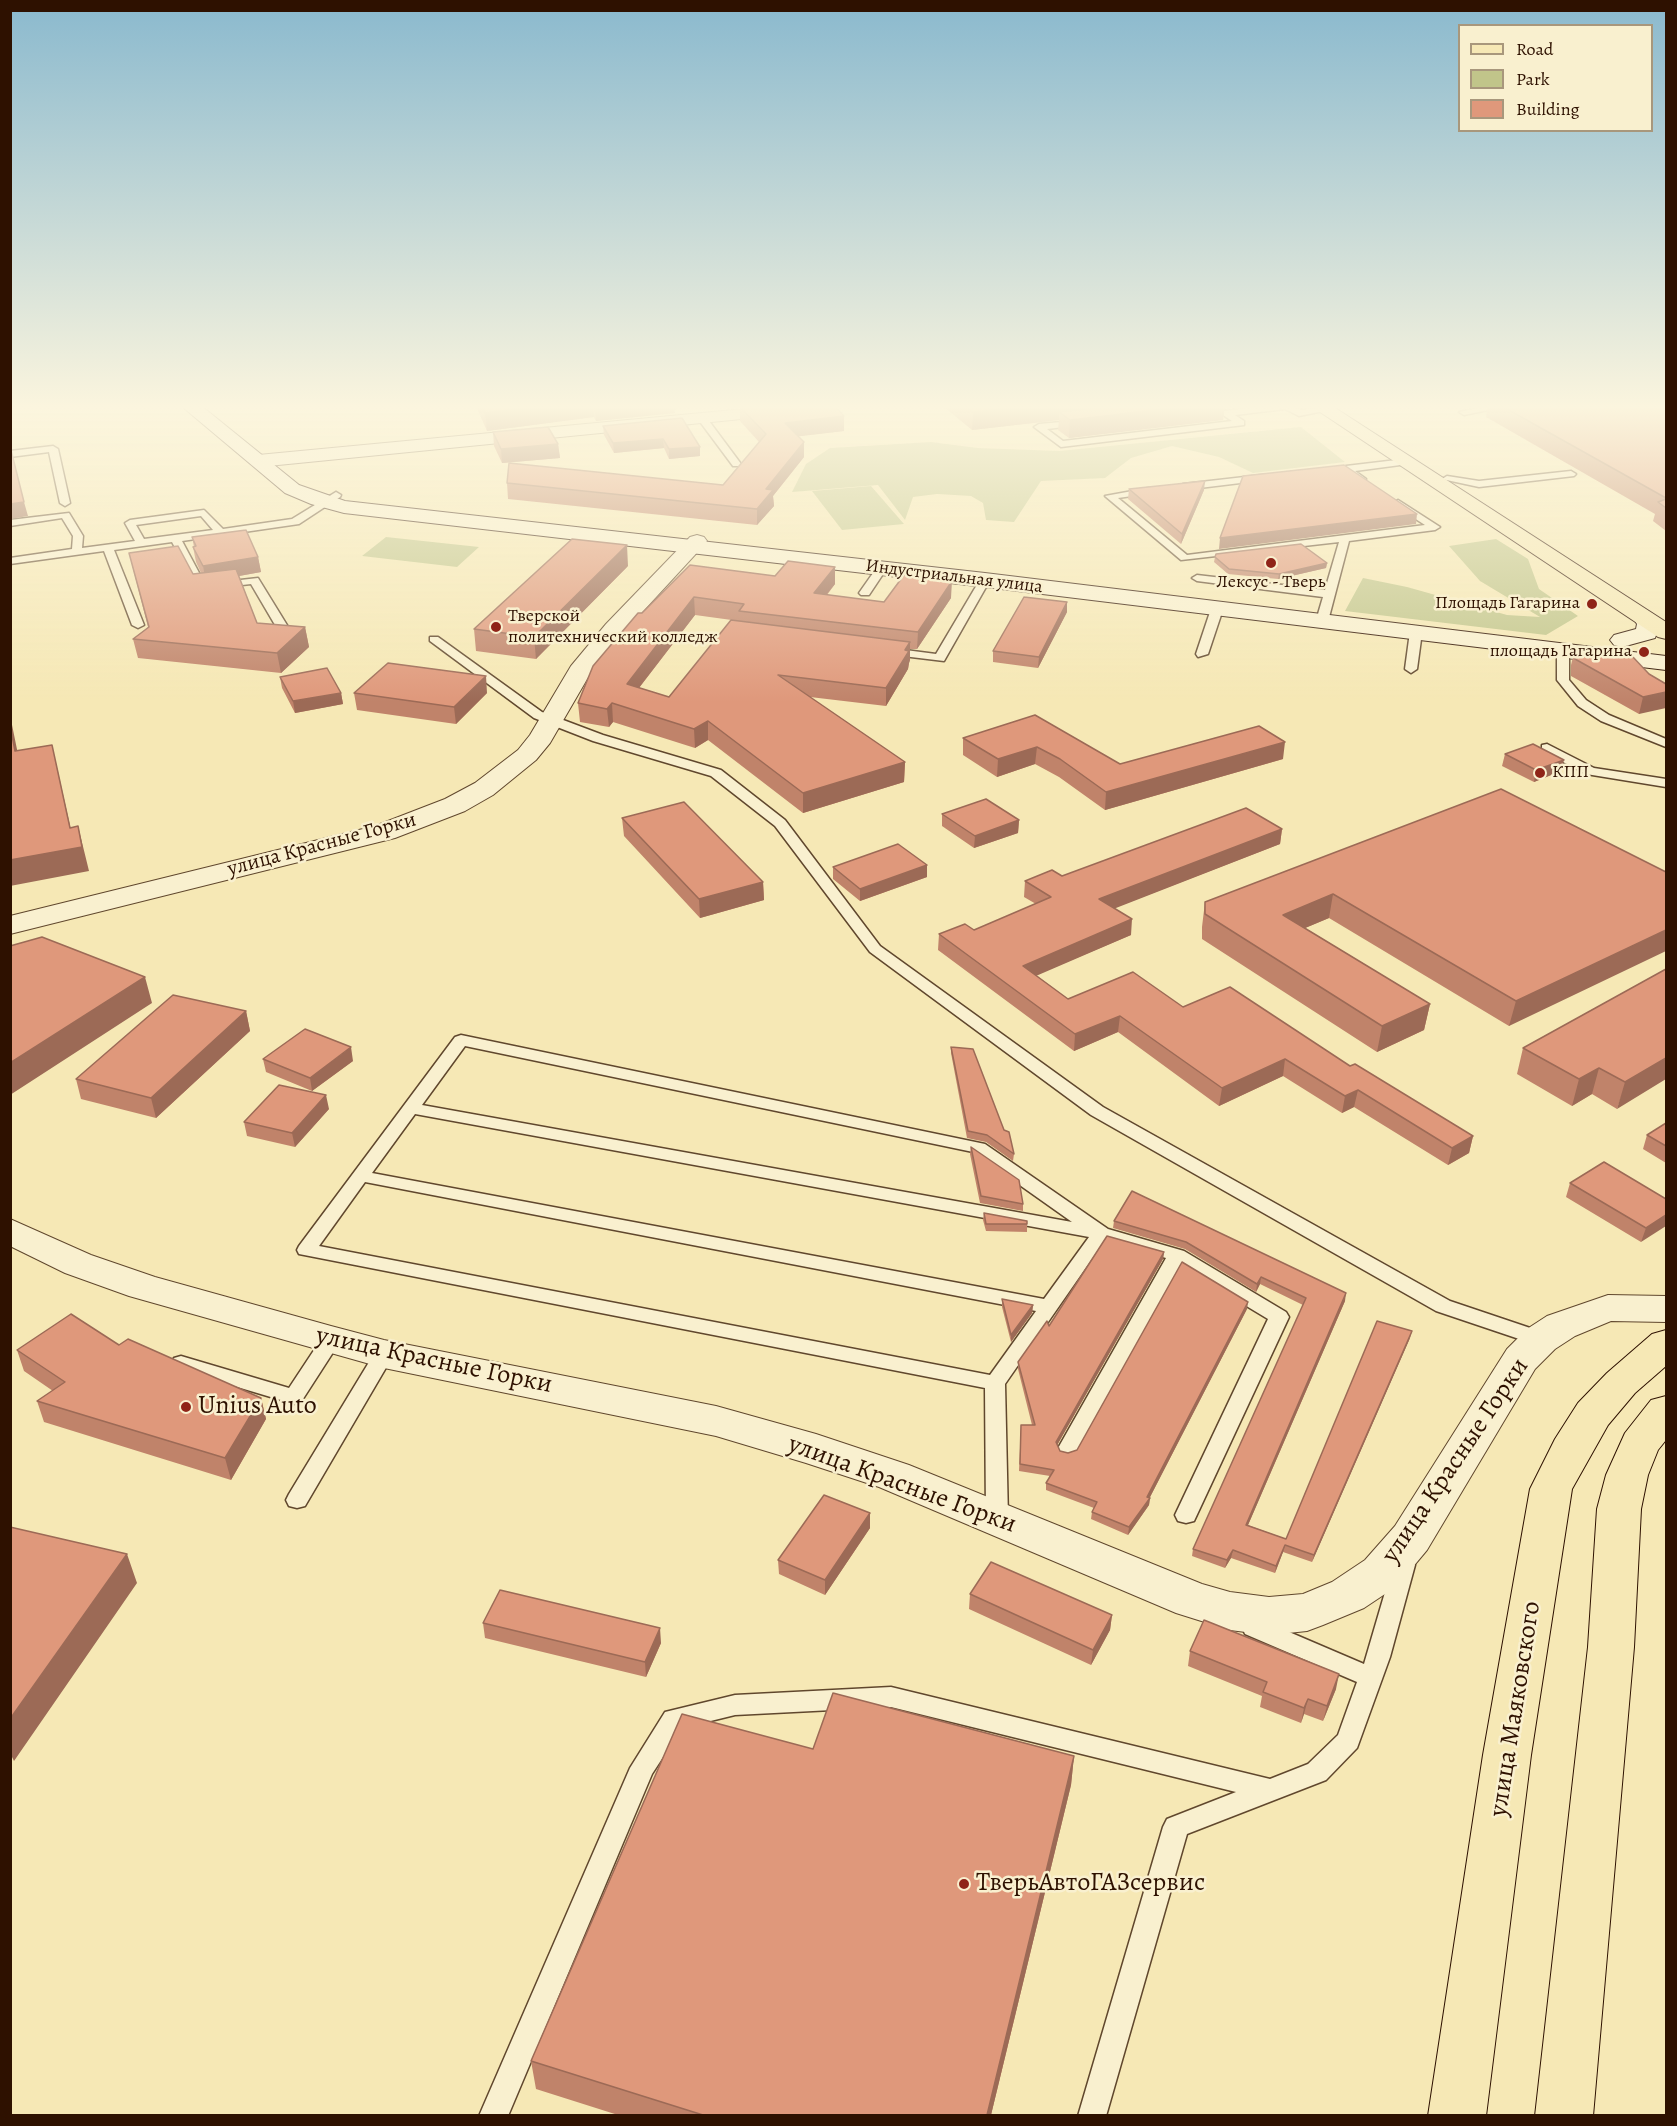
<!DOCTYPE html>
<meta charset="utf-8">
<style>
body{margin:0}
#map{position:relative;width:1677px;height:2126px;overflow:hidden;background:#f6e8b5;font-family:Alegreya,serif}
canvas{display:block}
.frame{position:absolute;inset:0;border:12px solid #2e1100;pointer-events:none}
.legend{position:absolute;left:1458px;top:24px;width:195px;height:108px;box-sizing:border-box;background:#f9f0cf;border:2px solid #a8977c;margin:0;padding:8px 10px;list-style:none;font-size:18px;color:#2e1100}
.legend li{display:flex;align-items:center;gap:12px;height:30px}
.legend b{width:30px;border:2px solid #a8977c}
</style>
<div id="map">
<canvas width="1677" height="2126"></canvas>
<div class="frame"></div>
<ul class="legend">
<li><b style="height:8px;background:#f6e8b5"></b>Road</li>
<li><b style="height:16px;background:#c1c58a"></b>Park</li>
<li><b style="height:16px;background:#df987b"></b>Building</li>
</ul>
</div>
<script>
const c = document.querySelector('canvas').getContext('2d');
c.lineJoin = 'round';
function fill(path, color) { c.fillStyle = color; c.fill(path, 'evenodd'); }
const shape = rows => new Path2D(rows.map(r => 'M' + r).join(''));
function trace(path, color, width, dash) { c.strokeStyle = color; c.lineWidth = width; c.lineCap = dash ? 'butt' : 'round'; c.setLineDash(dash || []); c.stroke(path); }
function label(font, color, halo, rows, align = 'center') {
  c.font = font + ' Alegreya,serif'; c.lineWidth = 5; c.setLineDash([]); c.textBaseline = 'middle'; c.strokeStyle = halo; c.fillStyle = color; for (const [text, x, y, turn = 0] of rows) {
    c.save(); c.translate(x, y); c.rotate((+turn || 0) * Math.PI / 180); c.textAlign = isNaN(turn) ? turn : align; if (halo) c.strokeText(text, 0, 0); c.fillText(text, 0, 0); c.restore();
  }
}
fill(shape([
 [1301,427,1345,462,1253,473,1219,457,1172,446,1131,458,1105,478,1041,481,1014,522,986,520,983,503,971,496,937,494,913,497,905,520,878,485,792,492,806,464,830,448,931,442,978,448,1059,451],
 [871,486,904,524,842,530,812,491],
 [386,537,479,547,457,567,362,556],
 [1496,539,1528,559,1539,589,1578,616,1546,635,1345,611,1363,578,1407,587,1507,615,1540,617,1480,581,1449,546]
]), '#c1c58a');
const lane = shape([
 [1282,404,1290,404,1301,410,1325,407,1329,410,1299,416,1285,409,1235,415,1244,421,1244,425,1061,447,1034,427,1039,424,1084,420,1086,422,1081,425,1047,429,1063,441,1232,421,1223,415,1223,411,1282,404],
 [1498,404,1518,404,1464,415,1459,412,1498,404],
 [700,417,706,417,741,464,739,466,733,466,698,419,700,417],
 [53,446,58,449,70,503,65,506,60,503,49,452,10,457,10,451,53,446],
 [1405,459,1408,460,1408,464,1355,471,1366,479,1361,482,1341,469,1346,466,1405,459],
 [1571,471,1576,474,1574,476,1479,487,1442,479,1447,476,1479,481,1571,471],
 [1262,475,1265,476,1265,480,1183,490,1178,487,1183,484,1262,475],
 [1149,488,1153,489,1153,493,1118,498,1187,555,1425,525,1394,505,1393,503,1398,500,1440,527,1435,530,1349,541,1328,621,1322,624,1316,621,1323,597,1197,581,1192,578,1197,575,1325,590,1339,542,1181,560,1105,496,1149,488],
 [336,492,341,495,340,497,299,524,182,541,205,584,258,578,290,630,284,633,278,630,251,584,198,590,172,542,114,550,144,625,138,628,132,625,104,551,10,564,10,558,72,549,73,536,62,518,10,526,10,520,69,513,83,536,82,548,135,541,125,523,130,520,204,510,223,529,292,519,336,492],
 [201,516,213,530,144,539,136,525,201,516],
 [878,566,887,568,869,595,861,595,859,593,878,566],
 [981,578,990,580,944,661,886,654,884,652,890,648,936,654,981,578],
 [1217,606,1223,609,1208,654,1198,657,1196,654,1211,609,1217,606],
 [1416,629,1422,632,1417,669,1411,673,1405,669,1410,632,1416,629],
 [430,637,438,637,542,712,603,735,721,770,785,820,880,946,1103,1107,1450,1301,1548,1334,1551,1339,1548,1344,1534,1344,1436,1311,1091,1115,870,952,775,826,711,776,593,741,534,718,430,641,430,637],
 [1563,647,1569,651,1569,680,1586,700,1609,715,1666,739,1666,747,1601,721,1578,706,1557,680,1557,651,1563,647],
 [1547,744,1594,768,1666,779,1666,787,1586,774,1542,751,1542,745,1547,744],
 [461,1035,985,1144,1108,1229,1184,1251,1286,1312,1289,1317,1194,1521,1186,1523,1178,1521,1175,1515,1268,1319,1180,1266,1074,1456,1067,1458,1060,1456,1057,1450,1166,1258,1105,1240,1005,1384,1008,1519,1005,1525,997,1527,989,1525,986,1519,985,1388,299,1254,297,1250,299,1246,455,1037,461,1035],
 [465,1046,973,1152,1072,1222,422,1105,465,1046],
 [415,1114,1089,1237,1044,1299,372,1173,415,1114],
 [365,1182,1036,1311,990,1375,319,1246,365,1182],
 [331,1333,338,1335,341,1340,301,1402,294,1404,174,1368,171,1363,174,1358,181,1356,289,1388,324,1335,331,1333],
 [384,1347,391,1349,394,1354,305,1506,297,1508,289,1506,286,1500,289,1494,377,1349,384,1347],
 [1404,1556,1412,1559,1415,1565,1390,1657,1357,1748,1326,1780,1187,1834,1106,2116,1078,2116,1163,1827,1167,1819,1236,1792,891,1707,735,1715,682,1728,652,1774,508,2116,479,2116,630,1768,665,1712,735,1695,891,1687,1270,1779,1308,1764,1338,1735,1357,1682,1245,1634,1242,1627,1245,1620,1253,1618,1261,1620,1364,1664,1393,1565,1396,1559,1404,1556]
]);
const street = shape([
 [776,406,782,407,785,411,782,415,258,467,248,461,258,455,776,406],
 [697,535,704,537,707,541,704,545,622,634,590,674,550,743,536,760,493,795,465,811,395,838,10,934,10,916,375,826,445,799,475,783,518,750,530,735,571,666,606,624,690,537,697,535],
 [10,1219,91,1255,155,1277,331,1326,384,1340,716,1406,816,1434,909,1465,1202,1584,1230,1592,1269,1597,1303,1594,1332,1582,1365,1560,1395,1526,1507,1349,1527,1329,1547,1316,1608,1295,1666,1296,1666,1322,1611,1321,1575,1336,1555,1349,1535,1369,1427,1550,1397,1586,1364,1608,1323,1625,1307,1631,1269,1635,1230,1630,1176,1613,879,1487,806,1463,716,1436,384,1368,129,1296,65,1273,10,1246,10,1219]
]);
const secondary = shape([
 [179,404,199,404,299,485,345,501,985,573,1666,656,1666,670,985,587,344,513,311,504,285,493,179,404],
 [1645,612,1653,614,1660,624,1655,638,1622,647,1614,645,1610,640,1614,635,1636,629,1637,624,1634,619,1637,614,1645,612]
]);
const primary = shape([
 [1308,404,1329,404,1666,622,1666,639,1658,637,1308,404],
 [1666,1330,1666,1366,1635,1393,1608,1425,1572,1489,1531,1755,1486,2116,1428,2116,1483,1755,1530,1489,1555,1439,1578,1403,1607,1373,1652,1334,1666,1330],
 [1666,1396,1666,1440,1658,1450,1648,1475,1641,1509,1634,1647,1593,2116,1535,2116,1588,1647,1597,1509,1606,1475,1625,1433,1651,1400,1666,1396]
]);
trace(lane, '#60472d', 3);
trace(street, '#60472d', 2);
trace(secondary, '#2e1100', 2);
trace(primary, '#2e1100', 2);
fill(lane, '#f9f0cf');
fill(street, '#f9f0cf');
fill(secondary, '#f9f0cf');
fill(primary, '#f6e8b5');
fill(shape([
 [475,404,678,404,678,409,674,410,675,413,596,421,594,417,487,431],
 [724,404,742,404,742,406,754,405,753,404,833,404,844,431,798,436,804,457,773,496,774,506,757,525,508,499,507,483,723,485,759,442,740,421,740,407,728,408],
 [944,404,1225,404,1223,420,1069,438,1058,430,1059,420,972,430,944,407],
 [1488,404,1666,404,1666,531,1653,521,1655,514,1486,417],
 [603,426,700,447,700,456,669,459,664,448,614,453,604,435],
 [493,432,558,444,560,458,502,463,494,446],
 [1129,489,1204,490,1181,544,1128,499],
 [192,537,258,557,261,572,239,576,257,623,305,627,309,647,281,673,138,658,133,639,148,627,129,553,193,574,201,573,196,562,193,547,194,547],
 [1215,557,1327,563,1326,568,1278,579,1228,574,1214,562],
 [690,565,835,584,827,595,884,602,951,598,917,649,910,649,910,660,909,663,908,669,886,706,810,697,905,762,904,782,803,813,708,740,695,748,613,722,609,727,580,722,578,703,642,613],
 [695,615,739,621,669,697,639,688],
 [628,566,536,659,476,651,474,629],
 [1067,602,1067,612,1038,668,993,662,993,651],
 [1575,649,1649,674,1666,684,1639,714,1571,676,1571,665],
 [280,677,341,693,343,704,295,713,282,688],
 [354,693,487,693,456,724,357,710],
 [1035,715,1120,764,1283,759,1105,810,1059,777,1035,764,997,777,963,755,963,738],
 [1505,754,1561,771,1534,782,1502,766],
 [942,814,1019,820,1018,833,974,848,942,826],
 [622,818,763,882,764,900,700,918,624,836],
 [1282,829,1280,844,1114,908,1131,935,1036,975,1068,999,1183,1007,1350,1066,1473,1136,1469,1153,1448,1165,1354,1107,1342,1113,1283,1076,1219,1106,1118,1032,1074,1051,938,950,939,934,974,930,1036,904,1024,897,1025,881,1062,876],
 [833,867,927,877,860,901,833,879],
 [1666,872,1509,1026,1329,918,1305,928,1430,1004,1424,1030,1377,1052,1202,939,1202,927,1205,902],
 [1666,969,1617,1109,1592,1094,1572,1106,1517,1074,1523,1048],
 [246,1011,250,1031,156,1118,81,1099,76,1079],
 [951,1047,1014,1154,1013,1161,986,1142,967,1138,951,1053],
 [263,1059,353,1061,312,1091,266,1072],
 [329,1109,295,1147,247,1136,244,1122],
 [1666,1123,1666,1163,1643,1149,1647,1135],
 [971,1147,1023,1204,1023,1211,980,1203,970,1154],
 [1570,1183,1666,1199,1641,1242,1566,1197],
 [1132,1191,1345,1301,1248,1525,1286,1539,1410,1338,1312,1562,1283,1552,1275,1573,1231,1558,1225,1568,1192,1556,1193,1549,1303,1305,1260,1284,1256,1292,1185,1249,1113,1228,1114,1221],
 [984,1213,1027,1224,1027,1232,986,1231,983,1220],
 [1164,1252,1163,1259,1057,1445,1060,1451,1068,1453,1077,1450,1247,1309,1150,1497,1149,1505,1128,1535,1091,1519,1092,1512,1094,1508,1046,1490,1046,1483,1050,1476,1019,1471,1021,1425,1032,1425,1018,1369,1018,1362,1049,1326],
 [1002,1299,1033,1305,1032,1313,1011,1342,1002,1307],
 [17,1350,261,1398,266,1419,231,1480,44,1422,37,1401,53,1391,24,1371],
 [870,1513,870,1528,825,1595,779,1574,778,1560],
 [970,1594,1112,1615,1110,1630,1091,1665,969,1609],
 [483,1623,661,1643,646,1677,485,1638],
 [1190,1651,1336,1689,1323,1721,1304,1714,1301,1723,1260,1707,1262,1696,1188,1666],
 [813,1749,1074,1756,1071,1785,991,2115,618,2115,536,2089,531,2061]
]), '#c0836a');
fill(shape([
 [557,404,593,404,594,417,487,431,485,413],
 [595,404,678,404,678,409,674,410,675,413,596,421],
 [728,404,742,404,742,407,728,408],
 [1046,404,1191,404,1059,412,1059,420,972,430,973,412],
 [1207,404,1225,404,1223,420,1069,438,1070,420],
 [844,416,844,431,785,438,785,423],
 [663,439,664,448,614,453,613,443],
 [804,442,804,457,773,496,774,506,757,525,757,509,766,489],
 [558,444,560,458,502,463,501,449],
 [700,447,700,456,669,459,669,449],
 [1205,481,1204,490,1181,544,1182,534],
 [24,502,28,516,10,519,10,504],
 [1417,514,1416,524,1219,549,1220,538],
 [627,545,628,566,536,659,534,637],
 [258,557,261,572,206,582,203,566],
 [1327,563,1326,568,1278,579,1279,574],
 [835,567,835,584,814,610,814,593],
 [952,581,951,598,917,649,918,632],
 [694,597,695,615,628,702,627,684],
 [1067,602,1067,612,1038,668,1039,657],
 [305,627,309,647,281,673,277,653],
 [910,642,910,660,909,663,908,669,886,706,886,688,905,650],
 [486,676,487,693,456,724,454,707],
 [1666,692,1666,708,1639,714,1643,697],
 [341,693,343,704,295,713,293,701],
 [612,703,613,722,609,727,607,709],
 [10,715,22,774,15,751,10,725],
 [708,721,708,740,695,748,694,729],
 [1285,742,1283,759,1105,810,1106,792],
 [52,745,75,848,78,826,89,871,10,886,10,860,70,828],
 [1037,747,1035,764,997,777,998,759],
 [1564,760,1561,771,1534,782,1536,770],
 [905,762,904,782,803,813,803,793],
 [1019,820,1018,833,974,848,975,836],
 [1282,829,1280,844,1098,915,1099,899],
 [927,865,927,877,860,901,860,889],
 [763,882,764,900,700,918,699,899],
 [1333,894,1329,918,1279,939,1283,915],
 [1132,919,1131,935,1022,982,1023,966],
 [1666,930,1666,951,1509,1026,1516,1001],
 [145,977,152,1003,10,1095,10,1063],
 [1430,1004,1424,1030,1377,1052,1382,1026],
 [246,1011,250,1031,156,1118,151,1098],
 [1120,1016,1118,1032,1074,1051,1075,1034],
 [351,1047,353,1061,312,1091,310,1078],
 [1666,1058,1666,1079,1617,1109,1625,1082],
 [1285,1059,1283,1076,1219,1106,1222,1088],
 [1599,1068,1592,1094,1572,1106,1579,1079],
 [1358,1090,1354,1107,1342,1113,1345,1096],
 [326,1095,329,1109,295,1147,292,1133],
 [1473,1136,1469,1153,1448,1165,1452,1148],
 [1666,1215,1666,1226,1641,1242,1646,1228],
 [1164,1252,1163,1259,1055,1449,1056,1442],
 [1261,1277,1260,1284,1256,1292,1257,1284],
 [1346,1293,1345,1301,1245,1532,1246,1525],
 [1248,1302,1247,1309,1149,1499,1150,1498,1149,1505,1128,1535,1129,1527,1147,1497],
 [1033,1305,1032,1313,1011,1342,1011,1335],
 [1412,1331,1410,1338,1312,1562,1314,1555],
 [261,1398,266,1419,231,1480,225,1458],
 [870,1513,870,1528,825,1595,825,1580],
 [1285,1545,1283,1552,1275,1573,1276,1566],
 [1233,1550,1231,1558,1225,1568,1227,1560],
 [127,1554,137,1583,14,1761,10,1753,10,1719],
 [1112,1615,1110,1630,1091,1665,1093,1650],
 [660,1628,661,1643,646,1677,645,1662],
 [1339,1674,1336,1689,1323,1721,1327,1706],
 [1308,1699,1304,1714,1301,1723,1304,1708],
 [1074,1756,1071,1785,991,2115,987,2115]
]), '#9c6a56');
const building = shape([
 [481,404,557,404,485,413,481,404],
 [768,404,833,404,844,416,785,423,804,442,766,489,773,490,757,509,507,483,509,463,723,485,766,434,740,407,768,404],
 [962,404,1046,404,973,412,962,404],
 [1126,404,1207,404,1070,420,1059,412,1126,404],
 [1498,404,1666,404,1666,498,1498,404],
 [682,418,700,447,669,449,663,439,613,443,603,426,682,418],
 [548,427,558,444,501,449,493,432,548,427],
 [10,446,24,502,10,504,10,446],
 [1344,465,1417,514,1220,538,1243,476,1344,465],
 [1205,481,1182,534,1129,489,1205,481],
 [1666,499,1666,508,1658,502,1666,499],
 [246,530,258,557,203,566,193,547,196,546,192,537,246,530],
 [572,539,627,545,534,637,474,629,572,539],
 [1301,544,1327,563,1279,574,1229,569,1215,557,1216,554,1301,544],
 [178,546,193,574,236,569,257,623,305,627,277,653,133,639,149,627,129,553,178,546],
 [788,561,835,567,814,593,884,602,904,575,952,581,918,632,739,611,744,604,694,597,627,684,669,697,731,620,910,642,905,650,909,651,886,688,778,675,905,762,803,793,708,721,694,729,612,703,607,709,578,703,593,666,638,613,642,613,690,565,775,576,788,561],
 [1024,597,1067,602,1039,657,993,651,1024,597],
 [1575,649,1632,656,1649,674,1666,684,1666,692,1643,697,1575,659,1575,649],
 [388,663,486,676,454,707,354,693,388,663],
 [327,668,341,693,293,701,280,677,327,668],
 [1035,715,1120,764,1259,726,1285,742,1106,792,1060,759,1037,747,998,759,963,738,1035,715],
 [10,725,15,751,52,745,70,828,78,826,82,847,10,860,10,725],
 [1533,744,1564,760,1536,770,1505,754,1533,744],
 [1501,789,1666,872,1666,930,1516,1001,1333,894,1283,915,1430,1004,1382,1026,1205,914,1205,902,1501,789],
 [986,799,1019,820,975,836,942,814,986,799],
 [684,802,763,882,699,899,622,818,684,802],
 [1246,808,1282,829,1099,899,1132,919,1023,966,1068,999,1133,972,1183,1007,1230,987,1350,1066,1355,1064,1473,1136,1452,1148,1358,1090,1345,1096,1285,1059,1222,1088,1120,1016,1075,1034,939,934,965,924,974,930,1051,897,1025,881,1052,870,1062,876,1246,808],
 [898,844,927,865,860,889,833,867,898,844],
 [42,937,145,977,10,1063,10,946,42,937],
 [1666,969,1666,1058,1625,1082,1599,1068,1579,1079,1523,1048,1666,969],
 [173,995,246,1011,151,1098,76,1079,173,995],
 [305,1029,351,1047,310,1078,263,1059,305,1029],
 [951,1047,973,1049,1004,1130,1009,1132,1014,1154,987,1135,968,1131,951,1047],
 [279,1085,326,1095,292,1133,244,1122,279,1085],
 [1666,1123,1666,1146,1647,1135,1666,1123],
 [971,1147,1019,1180,1023,1204,981,1196,971,1147],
 [1604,1162,1666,1199,1666,1215,1646,1228,1570,1183,1604,1162],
 [1132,1191,1346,1293,1246,1525,1286,1539,1377,1321,1412,1331,1314,1555,1285,1545,1276,1566,1233,1550,1227,1560,1193,1549,1306,1298,1261,1277,1257,1284,1186,1242,1114,1221,1132,1191],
 [984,1213,1027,1221,1027,1224,986,1224,984,1213],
 [1107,1236,1164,1252,1056,1442,1060,1451,1068,1453,1077,1450,1182,1262,1248,1302,1147,1497,1150,1498,1129,1527,1092,1512,1097,1502,1046,1483,1054,1470,1020,1464,1021,1425,1035,1425,1018,1362,1047,1321,1049,1326,1107,1236],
 [1002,1299,1033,1305,1011,1335,1002,1299],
 [71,1314,119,1345,128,1339,261,1398,225,1458,37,1401,65,1382,17,1350,71,1314],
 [824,1495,870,1513,825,1580,778,1560,824,1495],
 [10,1527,127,1554,10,1719,10,1527],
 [991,1562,1112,1615,1093,1650,970,1594,991,1562],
 [500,1590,660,1628,645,1662,483,1623,500,1590],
 [1204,1620,1339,1674,1327,1706,1308,1699,1304,1708,1263,1692,1267,1682,1190,1651,1204,1620],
 [833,1693,1074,1756,987,2115,703,2115,531,2061,682,1714,813,1749,833,1693]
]);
fill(building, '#df987b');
trace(building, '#9c6a56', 1.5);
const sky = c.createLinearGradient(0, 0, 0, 702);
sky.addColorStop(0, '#8ab9ce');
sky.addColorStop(0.58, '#fbf5de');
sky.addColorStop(1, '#fbf5de00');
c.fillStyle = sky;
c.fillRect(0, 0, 1677, 702);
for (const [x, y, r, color] of [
 [1271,563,6,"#8f2418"],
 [1592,604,6,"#8f2418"],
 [496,627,6,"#8f2418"],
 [1644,652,6,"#8f2418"],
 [1540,773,6,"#8f2418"],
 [186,1407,6,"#8f2418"],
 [964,1884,6,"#8f2418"]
]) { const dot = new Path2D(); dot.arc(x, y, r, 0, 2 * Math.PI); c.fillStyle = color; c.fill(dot); trace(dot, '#f9f0cf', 2); }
label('18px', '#2e1100', '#f9f0cf', [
 ["Индустриальная улица",954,577,7]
]);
label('18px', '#2e1100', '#f9f0cf', [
 ["Лексус - Тверь",1271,583,"center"],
 ["Площадь Гагарина",1580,604],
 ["Тверской",508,617,"left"],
 ["политехнический колледж",508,638,"left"],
 ["площадь Гагарина",1632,652],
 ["КПП",1552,773,"left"]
], 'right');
label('21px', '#2e1100', '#f9f0cf', [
 ["улица Красные Горки",322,845,-15]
]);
label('26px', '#2e1100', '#f9f0cf', [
 ["улица Красные Горки",434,1361,12],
 ["улица Красные Горки",1456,1461,-56],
 ["улица Красные Горки",902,1485,20],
 ["улица Маяковского",1516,1709,-81]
]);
label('26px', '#2e1100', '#f9f0cf', [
 ["Unius Auto",198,1407],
 ["ТверьАвтоГАЗсервис",976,1884]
], 'left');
</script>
